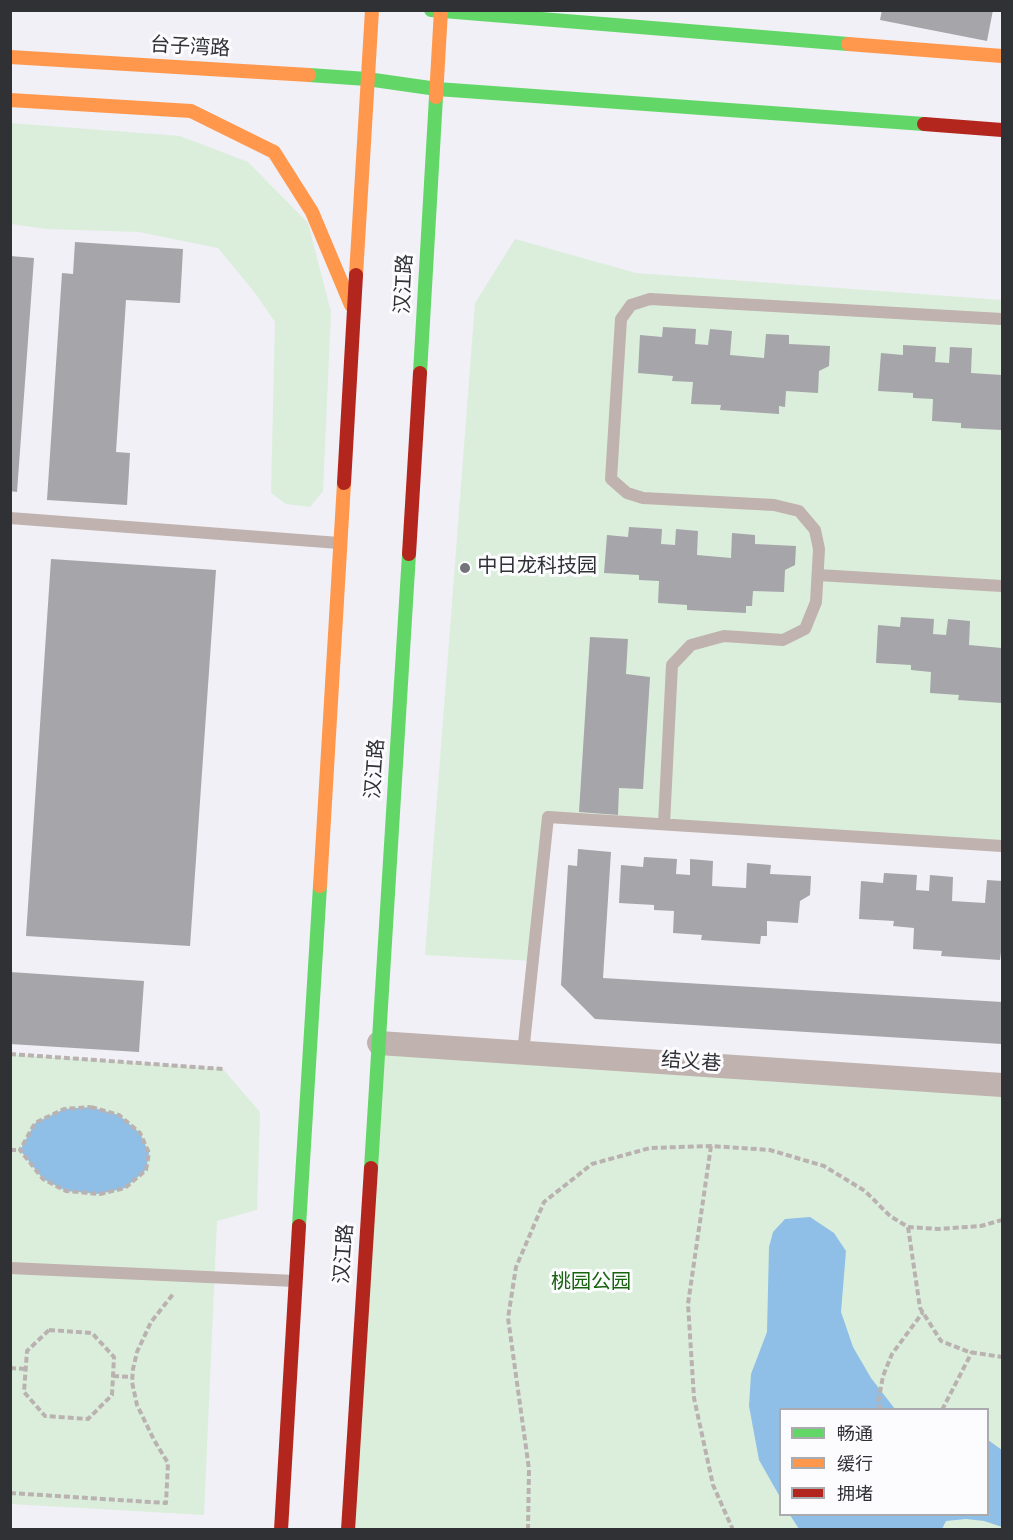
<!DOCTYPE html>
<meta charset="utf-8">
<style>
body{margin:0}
#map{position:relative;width:1013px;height:1540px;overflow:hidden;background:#f0f0f6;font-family:Overpass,"Noto Sans SC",sans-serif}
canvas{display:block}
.frame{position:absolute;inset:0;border:12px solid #303135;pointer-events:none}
.legend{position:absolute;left:779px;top:1408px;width:210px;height:108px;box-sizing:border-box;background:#fcfcff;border:2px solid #aaabae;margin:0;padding:8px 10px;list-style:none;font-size:18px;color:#303135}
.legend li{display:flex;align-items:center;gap:12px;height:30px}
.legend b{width:30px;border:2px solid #aaabae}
</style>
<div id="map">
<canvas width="1013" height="1540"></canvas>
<div class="frame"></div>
<ul class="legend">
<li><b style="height:8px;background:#63d668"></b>畅通</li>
<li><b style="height:8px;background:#ff974d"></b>缓行</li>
<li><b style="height:8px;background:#b3261e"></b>拥堵</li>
</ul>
</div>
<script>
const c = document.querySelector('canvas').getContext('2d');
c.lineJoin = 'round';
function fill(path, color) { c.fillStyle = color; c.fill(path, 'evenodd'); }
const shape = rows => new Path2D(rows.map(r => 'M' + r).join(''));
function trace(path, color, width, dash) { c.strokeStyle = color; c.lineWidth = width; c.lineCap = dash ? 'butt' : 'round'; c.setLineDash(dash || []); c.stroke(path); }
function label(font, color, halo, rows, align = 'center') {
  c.font = font + ' Overpass,"Noto Sans SC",sans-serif'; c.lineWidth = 6; c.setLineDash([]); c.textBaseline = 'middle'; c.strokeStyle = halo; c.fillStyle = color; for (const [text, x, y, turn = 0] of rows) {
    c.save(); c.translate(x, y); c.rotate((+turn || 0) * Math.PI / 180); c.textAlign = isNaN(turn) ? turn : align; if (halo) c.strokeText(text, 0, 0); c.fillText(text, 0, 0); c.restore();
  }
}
fill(shape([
 [10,123,180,136,248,162,308,223,331,312,323,491,310,507,286,504,271,493,275,322,255,293,218,248,139,232,46,229,11,224],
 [515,239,636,273,1002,300,1002,846,548,817,533,961,425,955,475,303],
 [379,1043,1002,1085,1002,1529,348,1530],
 [780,1410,988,1410,988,1514,780,1514],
 [10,1054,223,1069,260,1112,257,1210,217,1221,204,1515,11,1504]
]), '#dbeedb');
fill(shape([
 [91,1107,119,1115,140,1133,149,1153,146,1170,125,1188,100,1194,66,1191,43,1179,20,1150,35,1123,64,1109],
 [810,1217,834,1233,846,1251,841,1312,853,1347,871,1378,895,1409,780,1410,780,1497,759,1460,749,1406,751,1374,767,1332,769,1247,773,1232,785,1219],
 [988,1440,1002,1450,1002,1527,984,1521,966,1519,946,1521,942,1529,799,1529,790,1515,988,1514]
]), '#8fbfe7');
fill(shape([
 [882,10,993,10,987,41,880,20],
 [75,242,183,249,180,303,126,300,116,452,130,453,127,505,47,500,62,273,73,274],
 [10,256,34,258,17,492,10,491],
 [663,327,696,329,695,344,708,345,710,329,732,331,730,355,764,358,766,334,789,335,789,344,830,346,829,366,819,371,818,393,786,391,785,407,779,406,779,414,720,410,721,405,691,404,693,382,672,381,673,376,638,373,640,335,662,337],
 [903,345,936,347,935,362,949,363,950,347,972,348,971,373,1002,375,1002,430,961,428,961,423,932,421,933,399,913,398,913,393,878,391,881,353,903,355],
 [629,527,662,529,661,544,675,545,676,529,698,531,697,555,731,558,732,533,755,535,755,544,796,546,795,565,785,570,784,592,753,591,752,606,746,606,746,613,687,610,687,605,658,603,659,581,639,580,639,575,604,573,607,535,628,537],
 [51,559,216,570,190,946,26,936],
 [901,617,934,619,933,634,946,635,948,619,970,621,969,645,1002,648,1002,703,958,700,959,695,930,693,931,672,911,670,911,665,876,663,878,625,900,627],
 [590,637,628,639,626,674,650,677,643,789,619,788,618,815,579,812],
 [578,849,611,852,603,978,1002,1002,1002,1044,595,1019,561,985,568,865,577,866],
 [644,857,677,859,676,874,690,875,690,859,713,861,712,886,746,888,747,863,771,865,770,874,811,876,810,895,800,901,798,923,767,921,767,936,761,936,760,944,701,940,702,935,673,933,674,911,654,910,654,905,619,903,621,865,643,867],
 [884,873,917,875,916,890,929,891,930,875,953,877,952,901,985,903,987,880,1002,881,1002,953,1001,952,1000,960,941,956,942,951,913,949,914,928,893,926,894,921,859,919,861,881,883,883],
 [10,972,144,981,139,1052,10,1044]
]), '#a5a5aa');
trace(shape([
 [10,1054,223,1069],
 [91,1107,119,1115,140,1133,149,1153,146,1170,125,1188,100,1194,66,1191,43,1179,20,1150,35,1123,64,1109,91,1107],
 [711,1146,688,1304,694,1398,713,1485,733,1530],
 [10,1150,20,1150],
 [908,1227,920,1308,941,1341,969,1352,1002,1357],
 [49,1330,92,1333,114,1357,112,1395,88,1419,45,1416,24,1392,27,1351,49,1330],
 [10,1368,25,1369],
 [113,1376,132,1377],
 [881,1410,878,1403,883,1376,892,1354,923,1312],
 [942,1410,972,1352],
 [10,1493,166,1503,168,1463,154,1440,137,1405,132,1382,133,1369,137,1352,151,1322,174,1293],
 [528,1530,529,1469,508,1318,516,1267,544,1202,592,1164,650,1148,711,1146,770,1150,824,1166,865,1191,890,1216,908,1227,938,1229,981,1226,1002,1220]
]), '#bab2b0', 4, [6, 3]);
trace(shape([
 [10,518,339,543],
 [818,575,1002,586],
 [664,824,672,665,691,645,724,636,783,640,805,629,816,602,819,549,815,530,799,511,774,505,643,498,627,493,611,479,621,319,631,305,650,299,1002,319],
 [523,1053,548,817,1002,846],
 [10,1268,295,1281]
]), '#c0b2ae', 12);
trace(shape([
 [379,1043,1002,1085]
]), '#c0b2ae', 24);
trace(shape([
 [431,10,848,44],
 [309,75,367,79,437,89,924,124],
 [420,373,436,97],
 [371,1168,409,554],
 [299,1226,320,886]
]), '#63d668', 14);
trace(shape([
 [848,44,1002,56],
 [10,57,309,75],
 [436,97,441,10],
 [10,100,191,111,274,152,312,212,351,305],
 [356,275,372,10],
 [320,886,344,483]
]), '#ff974d', 14);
trace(shape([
 [924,124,1002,130],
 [344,483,356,275],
 [409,554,420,373],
 [281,1530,299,1226],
 [348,1530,371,1168]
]), '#b3261e', 14);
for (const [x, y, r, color] of [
 [465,568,6,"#737479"]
]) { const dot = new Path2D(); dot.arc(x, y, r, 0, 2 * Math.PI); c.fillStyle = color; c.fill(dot); trace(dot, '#fcfcff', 2); }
label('20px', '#303135', '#fcfcff', [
 ["台子湾路",190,49,3],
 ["汉江路",406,284,-87],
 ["汉江路",377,769,-86],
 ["结义巷",691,1064,4],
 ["汉江路",346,1254,-86]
]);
label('20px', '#303135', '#fcfcff', [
 ["中日龙科技园",477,568]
], 'left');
label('20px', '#19640f', '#fcfcff', [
 ["桃园公园",591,1284]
]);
</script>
